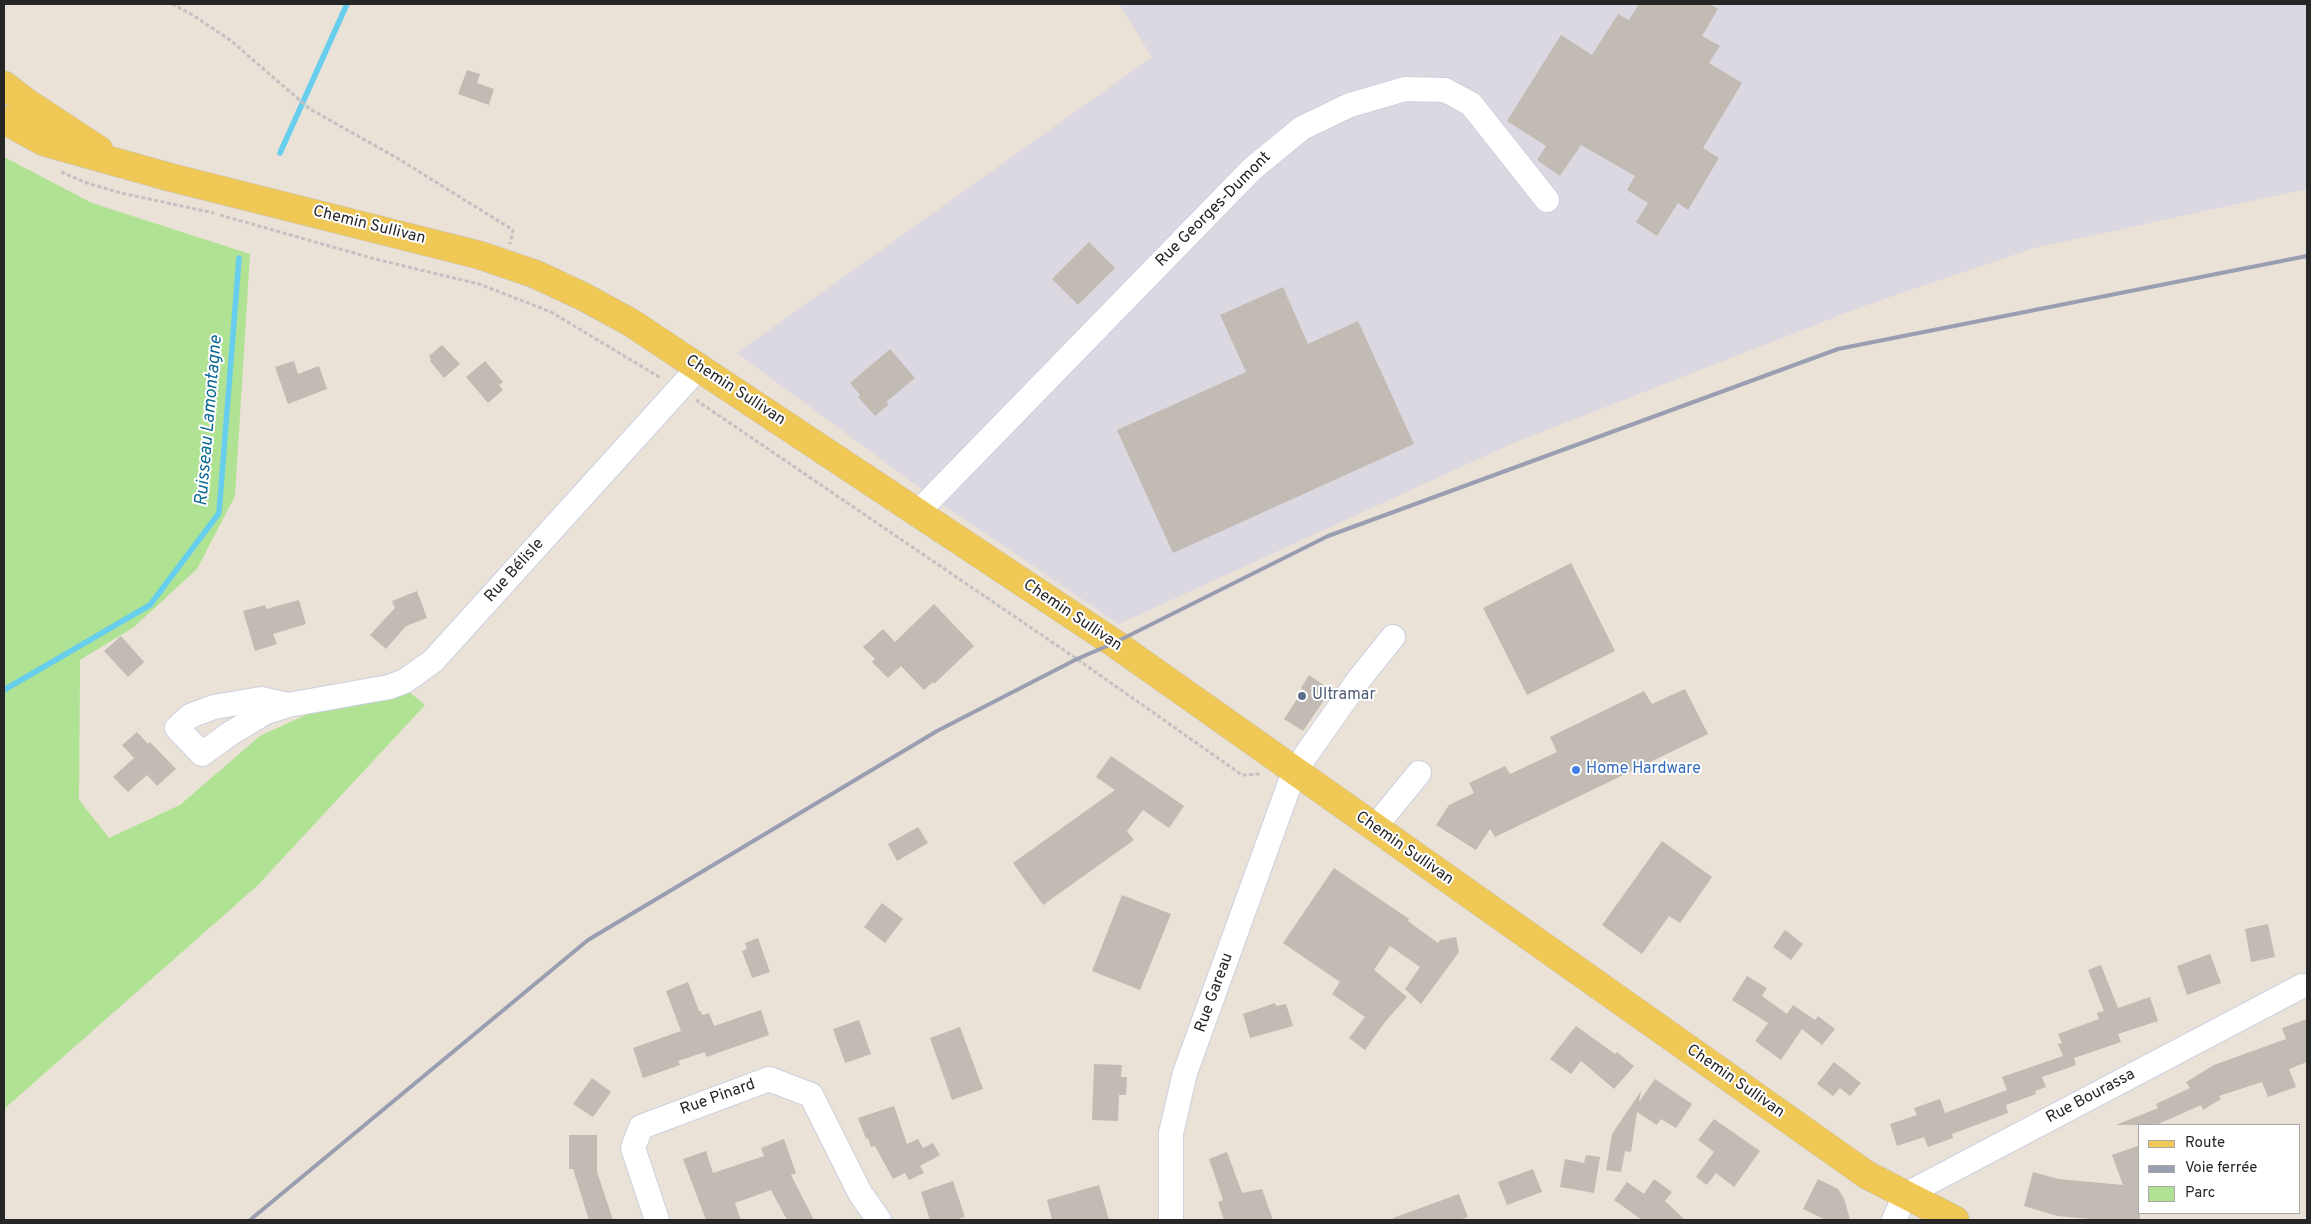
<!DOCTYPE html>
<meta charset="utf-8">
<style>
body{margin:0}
#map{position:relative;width:2311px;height:1224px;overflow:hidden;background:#eae1d7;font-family:Overpass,sans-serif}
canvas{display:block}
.frame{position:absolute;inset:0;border:5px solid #262626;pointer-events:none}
.legend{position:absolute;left:2138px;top:1124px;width:162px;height:90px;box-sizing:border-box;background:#fff;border:1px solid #a8a8a8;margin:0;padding:6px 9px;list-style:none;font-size:15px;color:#262626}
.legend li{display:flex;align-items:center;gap:10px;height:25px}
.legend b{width:25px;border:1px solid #a8a8a8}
</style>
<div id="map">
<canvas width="2311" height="1224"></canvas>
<div class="frame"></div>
<ul class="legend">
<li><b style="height:6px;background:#f0c855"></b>Route</li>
<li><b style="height:6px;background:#9a9eb1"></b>Voie ferrée</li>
<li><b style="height:14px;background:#afe292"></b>Parc</li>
</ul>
</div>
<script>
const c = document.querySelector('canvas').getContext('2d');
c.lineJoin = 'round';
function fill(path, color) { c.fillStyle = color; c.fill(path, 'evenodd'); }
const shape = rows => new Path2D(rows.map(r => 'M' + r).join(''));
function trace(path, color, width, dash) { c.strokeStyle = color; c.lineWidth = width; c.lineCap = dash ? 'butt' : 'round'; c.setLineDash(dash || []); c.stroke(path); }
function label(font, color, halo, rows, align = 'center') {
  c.font = font + ' Overpass,sans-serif'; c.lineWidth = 4; c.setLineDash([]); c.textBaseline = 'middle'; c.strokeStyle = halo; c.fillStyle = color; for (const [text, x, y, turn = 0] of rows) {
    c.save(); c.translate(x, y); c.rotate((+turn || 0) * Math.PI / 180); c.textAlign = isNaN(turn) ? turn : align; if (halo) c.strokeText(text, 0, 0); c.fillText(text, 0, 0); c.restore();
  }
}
fill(shape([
 [1119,4,2307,4,2307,189,2034,248,1861,307,1511,444,1119,624,943,505,737,353,1152,57]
]), '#dbd8e1');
fill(shape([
 [4,157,92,203,250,254,235,496,197,569,134,627,80,660,79,800,109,838,180,805,260,736,327,705,408,691,425,705,257,886,4,1109]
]), '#afe292');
trace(shape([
 [280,153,347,4],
 [4,690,150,605,219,513,239,258]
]), '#68ceee', 5.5);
fill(shape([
 [1639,4,1710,4,1718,9,1702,36,1720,46,1709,63,1742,83,1703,148,1719,158,1688,210,1678,203,1657,236,1636,222,1648,203,1627,190,1635,176,1581,145,1560,176,1537,160,1546,146,1507,121,1561,35,1592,55,1618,14,1629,20],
 [467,70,480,74,477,83,494,89,489,105,458,94],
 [1089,242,1115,268,1078,305,1052,279],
 [1283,287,1308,344,1358,321,1414,444,1173,553,1117,430,1246,372,1220,315],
 [442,345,460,364,444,378,430,361,431,359,429,356],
 [890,349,915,378,886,402,889,404,875,416,858,397,860,395,850,383],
 [294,361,298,374,319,366,327,389,288,404,275,367],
 [485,361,503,382,499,385,503,390,488,403,466,377],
 [1571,563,1615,651,1527,695,1483,608],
 [417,591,427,618,406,626,386,649,370,635,395,608,392,601],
 [299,600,306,624,273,634,277,644,255,651,243,611,265,605,266,609],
 [934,604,974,646,934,684,933,682,924,690,901,666,888,678,872,662,875,659,863,647,883,629,895,642],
 [121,636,144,662,128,677,104,651],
 [1309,675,1331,690,1303,731,1284,719,1303,690,1301,688],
 [1685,689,1708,734,1495,837,1490,829,1476,850,1436,825,1449,805,1474,793,1469,783,1505,766,1510,774,1557,752,1550,737,1644,691,1652,704],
 [137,732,148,744,150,742,176,769,157,786,147,775,128,792,113,777,134,758,122,745],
 [1111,756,1184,806,1169,828,1143,810,1127,831,1134,840,1043,905,1013,863,1115,790,1096,777],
 [918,827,928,843,897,861,888,844],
 [1662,841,1712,877,1680,923,1669,916,1642,954,1602,925],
 [1334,868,1409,919,1408,921,1438,943,1440,940,1456,937,1459,952,1421,1004,1405,989,1420,967,1390,946,1374,970,1407,997,1385,1022,1365,1050,1349,1038,1365,1017,1332,994,1340,982,1283,943],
 [1122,895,1171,914,1140,990,1092,971],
 [882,903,903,919,885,943,864,927],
 [2268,924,2275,957,2251,962,2245,929],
 [1785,930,1803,944,1791,960,1773,947],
 [758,938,770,972,752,978,742,951,747,949,745,943],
 [2210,954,2221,983,2187,995,2177,966],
 [2101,965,2118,1008,2150,997,2158,1021,2118,1034,2121,1042,2074,1058,2076,1065,2042,1077,2046,1087,2035,1091,2036,1094,2006,1105,2008,1113,1952,1134,1953,1138,1928,1147,1924,1137,1897,1146,1890,1124,1917,1115,1914,1108,1940,1099,1945,1113,2007,1090,2002,1077,2063,1056,2058,1044,2062,1043,2058,1034,2099,1019,2097,1013,2104,1011,2088,970],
 [1747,976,1767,988,1762,996,1787,1014,1793,1005,1815,1020,1818,1016,1835,1029,1822,1045,1802,1029,1781,1060,1755,1041,1768,1023,1732,1000],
 [688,982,699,1011,701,1011,702,1015,709,1013,714,1026,761,1010,769,1035,706,1057,705,1052,678,1061,680,1065,643,1078,633,1048,681,1031,666,991],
 [1275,1003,1276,1006,1286,1004,1293,1026,1250,1038,1243,1014],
 [2307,1019,2307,1062,2289,1069,2296,1087,2268,1097,2262,1082,2219,1096,2221,1099,2203,1110,2201,1105,2156,1125,2116,1125,2158,1108,2156,1104,2190,1088,2186,1082,2214,1065,2286,1039,2282,1028],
 [859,1020,871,1054,845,1063,833,1029],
 [1576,1026,1615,1054,1617,1052,1634,1066,1614,1089,1581,1061,1571,1074,1550,1059],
 [960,1027,983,1089,952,1100,930,1038],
 [1834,1062,1861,1083,1850,1096,1840,1088,1833,1096,1817,1084],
 [1094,1064,1122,1065,1121,1077,1127,1077,1126,1095,1119,1095,1118,1121,1092,1120],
 [592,1078,611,1092,593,1117,573,1104],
 [1655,1079,1692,1104,1676,1128,1661,1119,1657,1125,1637,1112,1631,1152,1625,1151,1621,1172,1606,1170,1612,1134,1641,1091,1639,1102],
 [894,1106,907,1144,918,1139,923,1148,933,1143,940,1155,920,1166,924,1173,909,1180,905,1173,893,1179,875,1146,871,1147,868,1138,866,1139,858,1118],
 [1714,1119,1760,1151,1734,1187,1716,1173,1707,1185,1696,1177,1714,1152,1698,1140],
 [569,1135,597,1135,597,1172,613,1220,589,1220,573,1169,569,1169],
 [784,1139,796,1173,791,1175,814,1220,787,1220,771,1190,735,1203,741,1220,706,1220,683,1159,706,1151,713,1173,764,1156,761,1148],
 [2140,1145,2140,1220,2105,1220,2057,1216,2024,1206,2033,1172,2058,1179,2123,1185,2112,1155],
 [1227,1152,1242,1193,1262,1189,1273,1220,1224,1220,1218,1202,1223,1200,1209,1159],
 [1586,1155,1600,1157,1594,1193,1560,1187,1565,1159,1584,1163],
 [1533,1169,1542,1192,1507,1205,1498,1182],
 [1654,1179,1672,1192,1665,1201,1685,1220,1642,1220,1614,1200,1627,1182,1644,1194],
 [1818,1179,1838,1189,1844,1198,1850,1220,1826,1220,1803,1209],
 [953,1181,965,1217,954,1220,930,1220,921,1192],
 [1099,1185,1109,1220,1052,1220,1047,1200],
 [1459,1194,1468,1217,1458,1220,1393,1220,1393,1218]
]), '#c1bbb4');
const minor = shape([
 [918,512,1252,169,1302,128,1350,105,1405,89,1445,90,1471,104,1547,200],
 [288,705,266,712,231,733,202,754,177,728,190,716,214,707,261,699,288,705,389,687,405,681,433,661,699,367],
 [1374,828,1419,773],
 [657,1220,633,1148,641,1127,769,1079,811,1095,860,1193,879,1220],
 [1171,1220,1171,1133,1185,1073,1294,772,1360,678,1393,637],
 [1894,1220,1905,1195,2302,986]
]);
const major = shape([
 [4,85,26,102,99,150],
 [4,120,44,142,169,177,479,255,535,274,584,297,630,322,1114,643,1867,1175,1955,1220]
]);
trace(minor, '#cdd1e0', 26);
trace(major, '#c2c2c2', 29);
trace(shape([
 [172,4,191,14,230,40,310,109,397,158,513,230,510,244],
 [61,172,87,183,121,193,214,213],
 [220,215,375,259,479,284,551,312,661,378],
 [696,400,1077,659,1242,775,1261,774]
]), '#c2c2c2', 3, [4, 2.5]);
trace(minor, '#fff', 24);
trace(major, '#f0c855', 28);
trace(shape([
 [250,1220,588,940,937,731,1077,659,1114,643,1328,536,1838,349,2307,256]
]), '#9a9eb1', 4);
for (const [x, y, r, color] of [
 [1302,696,5,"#5c6f8a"],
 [1576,770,5,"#3f7fe0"]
]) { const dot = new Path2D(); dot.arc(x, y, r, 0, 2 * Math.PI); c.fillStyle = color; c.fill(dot); trace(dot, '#fff', 2); }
label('16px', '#262626', '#fff', [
 ["Rue Georges-Dumont",1214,210,-45],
 ["Chemin Sullivan",369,226,14],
 ["Chemin Sullivan",735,391,33],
 ["Rue Bélisle",515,571,-48],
 ["Chemin Sullivan",1072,616,34],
 ["Chemin Sullivan",1404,849,35],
 ["Rue Gareau",1215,993,-70],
 ["Chemin Sullivan",1735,1082,35],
 ["Rue Bourassa",2091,1097,-28],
 ["Rue Pinard",718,1098,-20]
]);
label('16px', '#4e5e75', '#fff', [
 ["Ultramar",1312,696]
], 'left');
label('16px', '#366cbe', '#fff', [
 ["Home Hardware",1586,770]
], 'left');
label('italic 18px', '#0c6994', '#fff', [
 ["Ruisseau Lamontagne",210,421,-85]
]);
</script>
